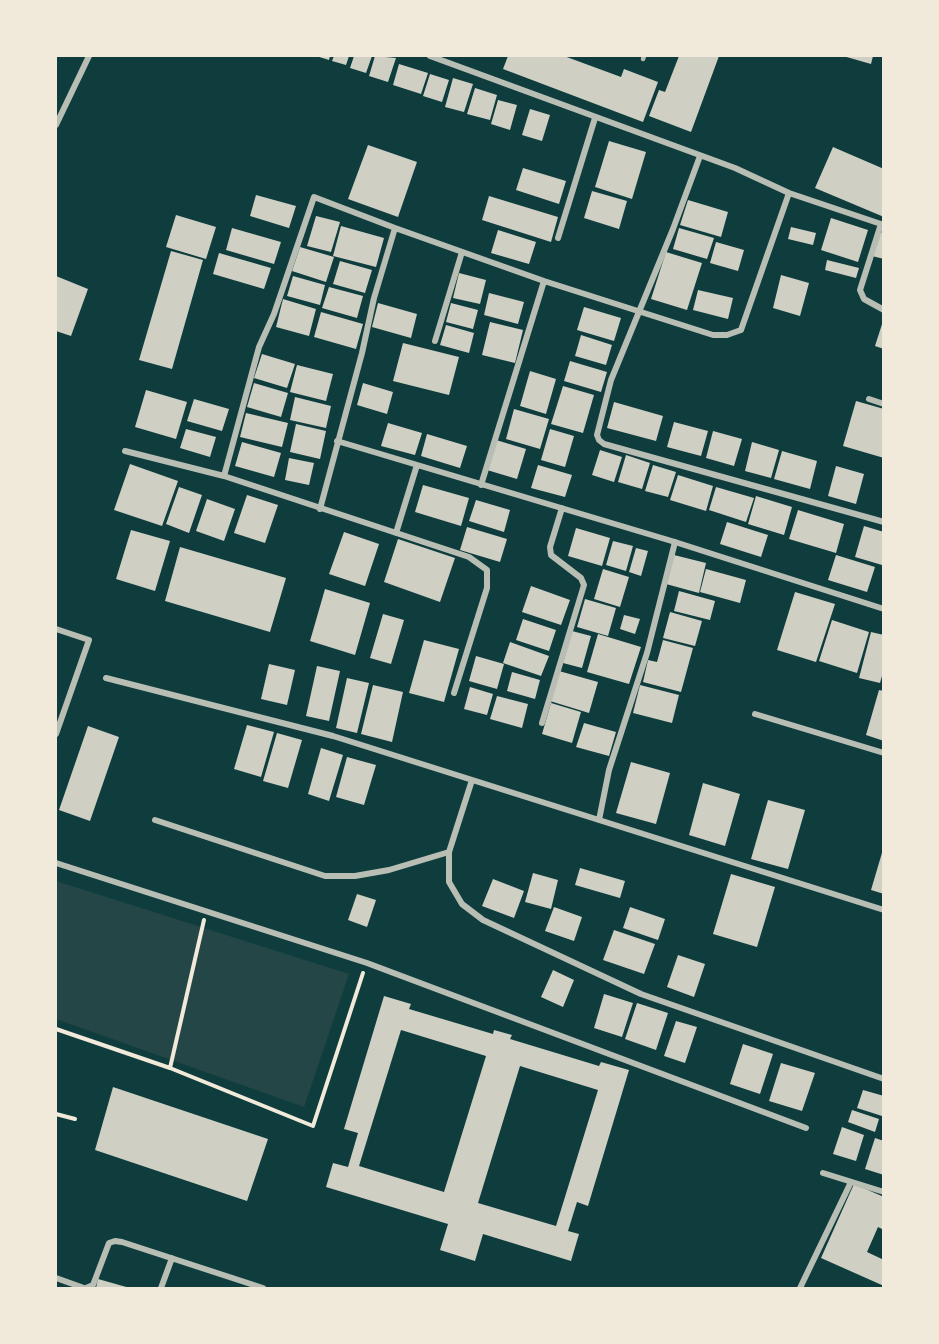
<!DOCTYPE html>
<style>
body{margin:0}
#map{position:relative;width:939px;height:1344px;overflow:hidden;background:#0f3d3e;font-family:"Sofia Sans Condensed",sans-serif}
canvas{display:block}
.frame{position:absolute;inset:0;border:57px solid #f1e9da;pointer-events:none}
</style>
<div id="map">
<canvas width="939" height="1344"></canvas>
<div class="frame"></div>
</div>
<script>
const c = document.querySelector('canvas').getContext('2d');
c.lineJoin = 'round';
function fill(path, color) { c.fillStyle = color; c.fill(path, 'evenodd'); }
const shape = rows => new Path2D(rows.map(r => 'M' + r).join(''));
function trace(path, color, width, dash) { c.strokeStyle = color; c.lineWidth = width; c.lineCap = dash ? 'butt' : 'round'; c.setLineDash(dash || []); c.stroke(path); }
fill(shape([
 [56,881,349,974,304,1107,56,1019]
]), '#244646');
fill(shape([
 [316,56,330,56,329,60],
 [334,56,349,56,346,65,332,61],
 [354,56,372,56,366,73,350,68],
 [375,56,396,58,388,82,369,76],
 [508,56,564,56,621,77,624,69,658,82,643,122,503,69],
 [679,56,719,56,691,132,649,116,659,90,665,92],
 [843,56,873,56,871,64],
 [399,64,428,73,421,94,393,85],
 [430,74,449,80,442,102,423,96],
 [453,78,473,84,464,112,445,107],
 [475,88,497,95,490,120,467,114],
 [498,100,517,105,510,130,491,124],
 [530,109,550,115,542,141,522,135],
 [609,141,646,152,632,199,595,187],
 [368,145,417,162,398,217,348,199],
 [833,147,884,169,884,217,815,188],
 [523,168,566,181,559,204,516,190],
 [592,191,627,201,619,229,584,218],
 [256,195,296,206,289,228,250,216],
 [489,196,558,217,551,242,482,220],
 [688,200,728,212,721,237,680,225],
 [176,215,216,227,206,259,166,247],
 [316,216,340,222,331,252,307,246],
 [831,218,868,230,858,262,821,250],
 [341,226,384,238,376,267,333,256],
 [791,227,816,233,813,245,788,239],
 [232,228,281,242,274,264,226,250],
 [679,228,714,238,707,259,673,249],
 [498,230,536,242,529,264,491,253],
 [879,232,884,233,884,259,872,256],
 [716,242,744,250,738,271,710,263],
 [300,247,334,257,326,282,292,271],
 [171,251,203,260,172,369,139,360],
 [666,252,702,263,687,310,651,299],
 [219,253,271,268,264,289,213,274],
 [827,260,859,268,856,278,825,270],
 [340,261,372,270,365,293,333,284],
 [459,273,486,280,480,304,453,298],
 [781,275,809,283,800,316,773,308],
 [56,276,88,289,71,336,56,331],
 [293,276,325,285,320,305,287,296],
 [329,287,363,296,357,318,322,308],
 [698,290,733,298,728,319,693,310],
 [489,293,524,302,518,324,484,315],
 [283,299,316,309,309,336,276,327],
 [378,303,417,314,411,338,372,327],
 [451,303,478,310,473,329,446,322],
 [584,307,621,318,614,341,577,330],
 [321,312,363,324,356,349,314,337],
 [883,321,884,321,884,349,875,346],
 [490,322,523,330,515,363,482,355],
 [446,325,474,333,469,353,440,345],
 [581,335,612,345,606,365,575,356],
 [403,343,459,357,449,395,393,381],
 [262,354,295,364,287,388,254,378],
 [570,361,607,372,601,392,564,381],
 [297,365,333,374,326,401,290,392],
 [530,371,556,379,546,414,520,406],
 [254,383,288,393,281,417,247,407],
 [363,383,393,392,387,414,357,405],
 [563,386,594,395,583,433,551,424],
 [146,390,187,402,176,439,135,427],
 [295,397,331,406,326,428,290,420],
 [194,399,229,409,222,431,187,421],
 [856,401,884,409,884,458,843,446],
 [614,402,663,416,656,441,607,428],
 [514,409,549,419,540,449,506,439],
 [246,413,288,423,282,447,240,437],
 [674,422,708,431,701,456,667,447],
 [388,423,422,433,415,455,381,446],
 [296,424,326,431,320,459,290,452],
 [186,429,216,437,210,457,180,448],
 [550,429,574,436,565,467,541,460],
 [713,431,742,439,734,466,706,458],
 [427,434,467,446,460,468,421,456],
 [496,440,526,449,517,479,487,470],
 [242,442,281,453,274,477,235,466],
 [752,442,779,450,771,478,745,471],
 [600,450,622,457,614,482,592,475],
 [782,451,817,461,810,489,774,479],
 [626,455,650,463,642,489,618,482],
 [289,458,314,463,309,485,285,480],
 [130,464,178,481,162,526,114,510],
 [538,465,572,475,565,497,531,488],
 [653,465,676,472,668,497,645,491],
 [836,466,864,474,856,504,828,496],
 [678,475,713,486,706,511,670,500],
 [423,485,469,498,461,526,415,512],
 [179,487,202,495,189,533,166,524],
 [716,487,754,498,746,522,709,510],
 [247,495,278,505,265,543,234,533],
 [756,496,792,507,784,535,748,524],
 [207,499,235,509,224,541,196,531],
 [476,500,510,510,504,532,469,521],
 [798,510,844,524,836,553,789,539],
 [727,522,768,535,761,557,720,544],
 [864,526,884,532,882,565,855,557],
 [467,527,507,539,500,562,460,550],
 [576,528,610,538,602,566,568,556],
 [131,530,170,541,155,591,116,579],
 [344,532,379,544,365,586,329,574],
 [398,539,455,558,440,602,384,582],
 [613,541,633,546,626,571,606,565],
 [180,547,286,578,270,632,165,601],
 [636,548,648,551,641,576,629,572],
 [674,555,706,563,699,593,666,584],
 [836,555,875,567,867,592,828,580],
 [603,569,629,577,620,607,594,599],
 [706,569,746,580,740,603,700,592],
 [531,586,570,600,561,625,522,612],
 [325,589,370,603,355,655,310,641],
 [679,591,715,601,710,620,674,611],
 [795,592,835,604,816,662,777,650],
 [585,599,616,608,608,636,577,627],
 [670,612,702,621,695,646,663,638],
 [383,614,404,620,391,664,370,658],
 [624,615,640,619,635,634,620,629],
 [523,619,556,630,549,651,516,640],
 [832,620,869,632,857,673,819,661],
 [572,631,591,636,582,668,563,663],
 [871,632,884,635,884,669,880,683,859,678],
 [598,634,641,647,629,684,587,672],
 [424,640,459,649,444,702,409,693],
 [663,640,693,648,681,692,643,682,648,660,657,662],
 [510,642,549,656,541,676,503,663],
 [476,656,504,664,497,689,469,681],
 [269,664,295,670,287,705,261,699],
 [317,666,340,671,329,721,306,716],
 [559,671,598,682,589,713,550,701],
 [512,672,540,680,535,699,507,691],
 [347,678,369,683,357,733,336,728],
 [373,685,403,692,392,742,361,734],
 [640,685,679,695,672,723,633,713],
 [470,687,493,694,487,715,464,709],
 [879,690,884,691,884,741,866,735],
 [497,696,528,704,522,728,490,719],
 [551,703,581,712,572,743,542,734],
 [584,723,616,732,609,756,576,747],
 [247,725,274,732,261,777,234,769],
 [88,726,119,737,90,821,59,810],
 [277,733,302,740,288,788,263,781],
 [321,748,343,755,329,801,308,794],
 [347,757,376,765,364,805,336,797],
 [631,762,670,773,656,824,616,813],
 [703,783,740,794,725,846,689,835],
 [768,800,805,810,788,869,751,859],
 [884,846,884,894,871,890],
 [580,868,625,881,620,898,575,885],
 [533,873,558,880,551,909,525,902],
 [731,874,775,887,757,947,713,934],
 [493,879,524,891,514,918,482,906],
 [357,894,376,900,367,927,348,920],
 [554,907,582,917,574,941,545,931],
 [630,907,665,919,658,940,623,928],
 [614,930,655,944,644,974,603,960],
 [678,955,705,964,694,997,667,987],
 [553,970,574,980,563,1007,541,997],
 [604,994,633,1003,622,1037,594,1028],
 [384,996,411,1004,409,1009,493,1034,494,1030,512,1035,510,1039,599,1066,601,1062,629,1070,588,1206,577,1202,568,1231,579,1234,571,1261,483,1234,475,1261,440,1250,448,1224,326,1187,333,1163,348,1167,358,1133,344,1129],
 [401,1030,486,1056,444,1192,359,1166],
 [520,1066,598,1090,556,1226,478,1203],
 [637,1003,668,1013,656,1050,625,1039],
 [676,1021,697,1027,685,1063,664,1056],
 [743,1044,773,1054,760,1094,730,1084],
 [781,1063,815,1073,802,1111,769,1101],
 [113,1087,268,1139,247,1201,95,1150],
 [863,1090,884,1096,882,1116,857,1108],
 [852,1110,879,1119,875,1132,848,1122],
 [842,1127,864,1135,856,1161,833,1154],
 [875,1138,884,1141,884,1175,865,1169],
 [854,1184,884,1197,884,1230,878,1227,867,1252,884,1260,884,1286,821,1258],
 [98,1279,130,1288,96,1288]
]), '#cfcfc3');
trace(shape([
 [56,1029,170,1068,204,920],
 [170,1068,313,1126,363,973],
 [56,1114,75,1119]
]), '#f1e9da', 4);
trace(shape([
 [643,59,644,56]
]), '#b8beb3', 4.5);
trace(shape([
 [430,56,735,168,789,193,884,225],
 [56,125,89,56],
 [700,156,673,229,611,380,597,435,599,440,604,444,884,522],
 [881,224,860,290,864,299,884,310],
 [558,238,595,118],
 [435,341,462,252],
 [869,399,884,404],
 [337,441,675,542,884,609],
 [125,451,224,476,469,557,487,570,487,588,454,693],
 [224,476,259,347,274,314,314,197,395,228,544,281,713,335,727,335,741,330,789,193],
 [481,485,544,281],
 [320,509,362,353,374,298,395,228],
 [396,533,417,465],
 [56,629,89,640,56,734],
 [106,678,333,736,884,910],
 [755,714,884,753],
 [542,723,584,585,581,578,551,555,550,547,562,508],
 [472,780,449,852,449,882,462,904,483,920,641,994,884,1079],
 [155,820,325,876,355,876,389,870,449,852],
 [599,820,609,770,647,653,675,542],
 [56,863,367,963,806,1128],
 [823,1173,884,1192],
 [56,1278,84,1288],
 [86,1288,93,1285,109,1243,115,1241,122,1242,263,1288],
 [161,1288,172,1258],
 [800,1288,851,1182]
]), '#b8beb3', 6);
</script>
